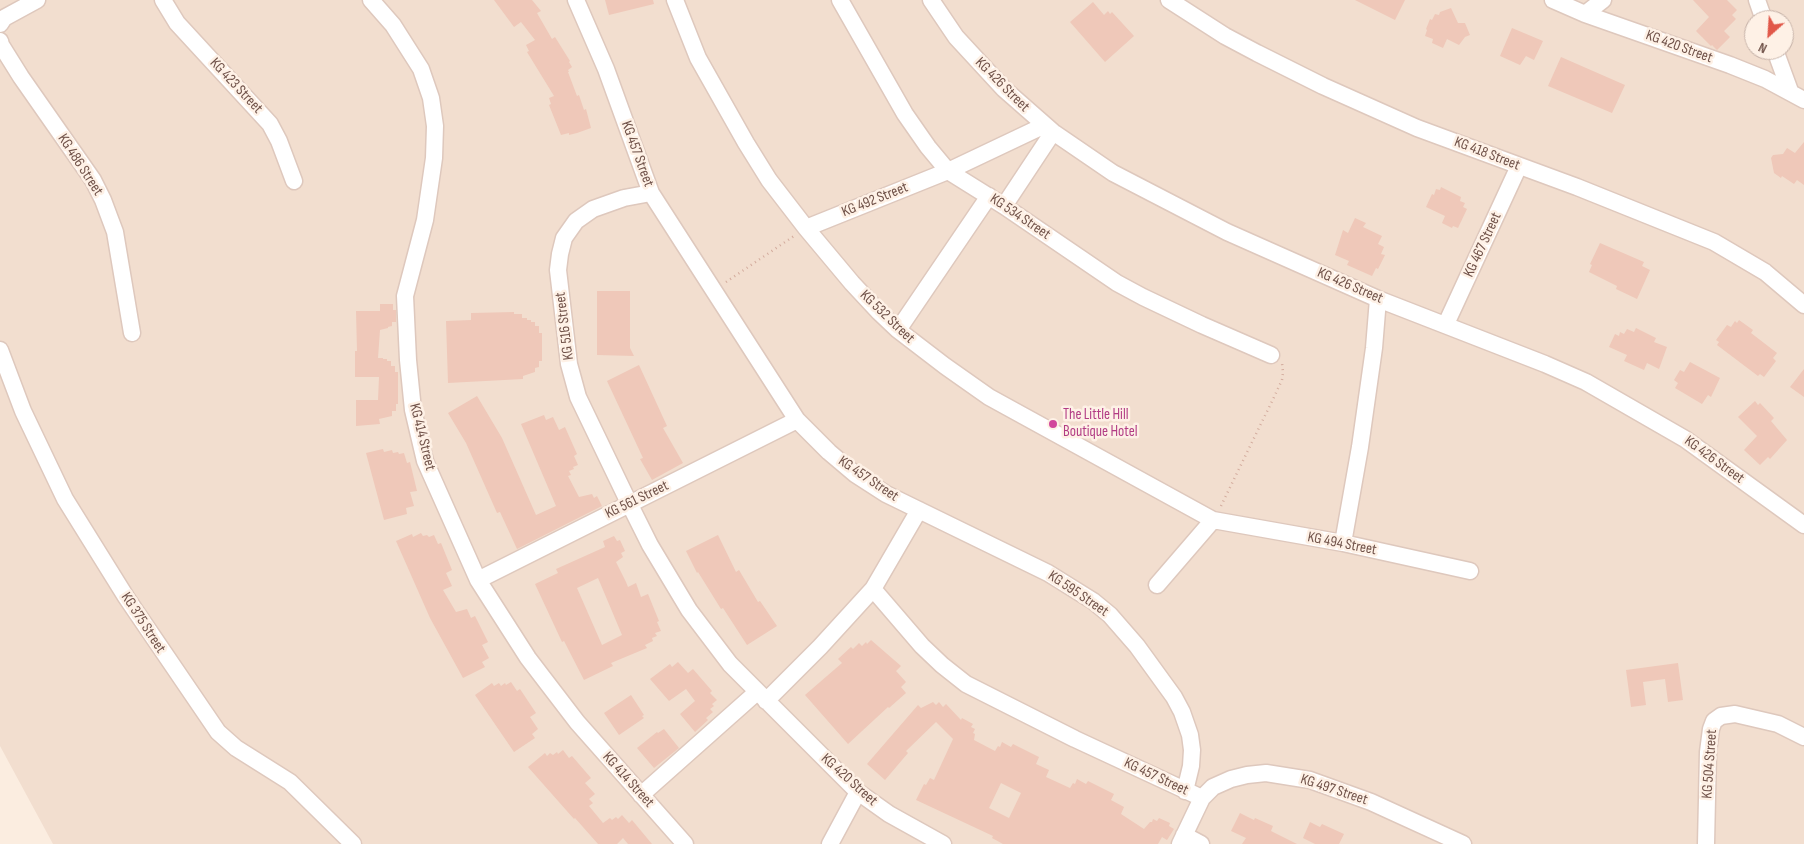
<!DOCTYPE html>
<style>
body{margin:0}
#map{position:relative;width:1804px;height:844px;overflow:hidden;background:#fbede0;font-family:"Sofia Sans Condensed",sans-serif}
canvas{display:block}
.north{position:absolute;left:1744px;top:10px;width:50px;height:50px;box-sizing:border-box;background:#fef1e6;border:1px solid #c5b1a7;border-radius:50%;rotate:206deg;font-size:14px;font-weight:700;line-height:20px;text-align:center;color:#705249}
.north::after{content:'';display:block;margin:auto;width:18px;height:22px;background:#e15849;clip-path:polygon(50% 0,100% 100%,50% 72%,0 100%)}
</style>
<div id="map">
<canvas width="1804" height="844"></canvas>
<div class="north">N</div>
</div>
<script>
const c = document.querySelector('canvas').getContext('2d');
c.lineJoin = 'round';
function fill(path, color) { c.fillStyle = color; c.fill(path, 'evenodd'); }
const shape = rows => new Path2D(rows.map(r => 'M' + r).join(''));
function trace(path, color, width, dash) { c.strokeStyle = color; c.lineWidth = width; c.lineCap = dash ? 'butt' : 'round'; c.setLineDash(dash || []); c.stroke(path); }
function label(font, color, halo, rows, align = 'center') {
  c.font = font + ' "Sofia Sans Condensed",sans-serif'; c.lineWidth = 5; c.setLineDash([]); c.textBaseline = 'middle'; c.strokeStyle = halo; c.fillStyle = color; for (const [text, x, y, turn = 0] of rows) {
    c.save(); c.translate(x, y); c.rotate((+turn || 0) * Math.PI / 180); c.textAlign = isNaN(turn) ? turn : align; if (halo) c.strokeText(text, 0, 0); c.fillText(text, 0, 0); c.restore();
  }
}
fill(shape([
 [0,0,1804,0,1804,844,53,844,0,746],
 [1754,20,1784,20,1784,50,1754,50]
]), '#f2decf');
fill(shape([
 [494,0,532,0,541,11,537,13,552,39,555,37,570,61,569,62,572,67,568,70,569,72,568,72,577,96,579,95,584,110,586,109,591,128,577,133,569,135,569,133,561,135,549,105,551,104,549,98,554,96,527,52,529,51,526,45,535,40,521,22,514,27],
 [605,0,653,0,654,4,609,15],
 [1355,0,1405,0,1395,20],
 [1693,0,1727,0,1737,10,1732,15,1736,19,1724,31,1730,37,1717,50,1712,45,1711,46,1696,31,1709,17],
 [1093,2,1104,15,1108,11,1110,14,1112,12,1134,36,1105,62,1070,22],
 [1451,8,1458,23,1465,23,1470,35,1465,37,1459,45,1447,39,1443,48,1432,43,1433,39,1425,36,1427,30,1426,29,1430,19,1432,20,1435,14,1439,15,1440,12],
 [1512,28,1543,41,1534,60,1526,56,1520,65,1500,56],
 [1561,57,1625,85,1612,113,1548,86],
 [1804,142,1804,185,1797,180,1794,184,1782,176,1781,178,1774,173,1771,158,1773,155,1783,154,1787,148,1795,153],
 [1441,187,1461,197,1460,201,1465,203,1463,207,1467,209,1458,228,1453,226,1452,228,1442,223,1445,216,1426,207,1432,194,1434,195,1436,189,1440,190],
 [1355,218,1366,223,1363,227,1382,236,1378,244,1384,247,1381,254,1385,255,1378,269,1376,268,1372,276,1347,265,1349,261,1335,255,1343,230,1348,233],
 [1600,243,1644,262,1642,266,1650,270,1637,299,1616,289,1617,286,1589,272,1592,265,1590,264],
 [597,291,630,291,630,348,634,356,597,355],
 [380,304,393,304,393,310,396,310,396,322,392,322,392,326,388,327,388,328,380,330,378,358,383,358,383,359,387,359,387,361,391,361,391,366,395,366,395,372,398,372,398,404,396,404,396,411,392,411,392,416,379,419,380,424,356,426,356,400,378,400,379,377,355,377,355,351,357,351,356,311,380,311],
 [514,312,514,314,522,314,522,318,527,318,527,320,531,320,531,322,535,322,535,326,539,326,539,333,542,333,542,361,539,361,539,367,535,368,535,372,523,376,523,379,448,383,446,321,471,320,471,313],
 [1739,320,1753,330,1751,333,1777,353,1773,358,1776,361,1764,377,1760,374,1758,376,1717,345,1719,342,1716,340,1727,325,1731,327,1735,321,1737,323],
 [1636,328,1656,338,1654,342,1667,347,1659,369,1647,363,1644,370,1624,361,1627,355,1609,347,1615,334,1619,336,1620,332,1624,334,1627,329,1634,332],
 [1690,362,1720,378,1711,397,1708,395,1702,404,1675,388,1678,383,1674,380,1680,370,1684,372],
 [639,365,667,426,663,428,683,463,652,480,640,459,643,458,607,381],
 [1804,369,1804,397,1790,387],
 [477,396,502,438,536,515,556,506,521,424,544,415,546,420,553,417,559,430,565,427,577,454,574,456,578,465,573,467,574,469,569,471,571,475,568,476,579,497,592,494,594,498,597,496,602,506,517,549,500,512,497,513,466,443,448,413],
 [1755,401,1758,405,1760,403,1774,418,1771,421,1787,440,1770,459,1768,457,1760,465,1744,450,1757,436,1738,417],
 [383,449,384,452,392,450,393,453,398,452,399,454,404,453,407,463,410,462,417,491,410,492,414,506,406,508,407,514,384,520,366,453],
 [421,533,423,536,427,535,429,537,434,535,438,544,441,543,452,570,446,573,452,586,443,590,456,612,467,609,471,618,475,616,488,642,482,645,489,658,482,662,485,667,463,678,430,618,396,541,412,534,413,537],
 [718,535,736,572,739,570,758,602,760,601,777,626,747,645,723,608,721,609,698,572,697,573,686,551],
 [614,536,617,541,620,540,625,551,621,553,623,557,616,562,626,582,628,587,636,583,641,597,648,594,659,621,657,622,661,631,655,633,657,636,652,638,653,641,645,645,647,648,611,663,613,666,584,680,564,641,562,642,535,584,558,573,556,569,605,547,603,541],
 [598,578,622,635,602,645,577,588],
 [871,640,901,666,896,671,906,682,901,687,906,693,889,708,888,707,848,744,805,695,842,663,838,659,851,647,853,649,859,643,862,646,866,642,867,644],
 [678,662,688,673,693,669,712,691,710,693,717,700,712,704,714,706,710,709,713,712,706,718,708,720,695,732,680,714,695,701,686,689,669,701,650,679,670,664,672,667],
 [1678,663,1683,700,1668,702,1665,679,1643,682,1646,705,1631,707,1626,670],
 [511,682,517,691,520,689,536,713,530,717,538,729,532,734,535,738,514,752,475,695,492,683,494,686,499,683,501,686,505,683,506,685],
 [631,695,644,715,642,716,644,718,619,735,604,713],
 [933,702,936,705,939,702,943,707,946,704,961,720,962,718,973,724,971,727,975,729,973,733,975,734,974,740,995,751,998,746,1000,747,1002,742,1011,747,1013,744,1039,757,1036,764,1049,770,1046,777,1070,788,1073,783,1075,784,1077,779,1086,784,1088,781,1114,794,1111,800,1124,807,1121,814,1144,829,1150,822,1152,822,1153,819,1157,821,1159,818,1170,823,1169,826,1174,829,1167,840,1162,837,1158,844,1003,844,992,838,993,836,916,800,924,784,926,785,930,778,934,780,953,739,936,722,906,751,908,753,885,780,867,764,918,705,921,708],
 [1001,783,1021,793,1009,818,989,808],
 [664,729,679,748,654,768,637,748,657,732,658,733],
 [563,750,569,758,572,756,591,778,585,783,595,794,589,799,593,803,589,806,603,823,610,818,612,820,616,817,618,819,622,815,629,823,632,820,652,844,628,844,623,838,617,844,598,844,575,818,574,819,528,767,545,753,547,756,550,753,553,755,557,752,558,754],
 [1240,813,1254,820,1255,818,1273,826,1271,831,1297,844,1242,844,1246,838,1231,831],
 [1310,822,1320,827,1322,824,1344,834,1339,844,1315,844,1303,838]
]), '#efc8b9');
const minor = shape([
 [163,0,177,23,270,124,279,141,294,181],
 [371,0,393,25,421,69,431,98,435,126,434,158,425,220,405,296,408,360,413,410,425,461,478,580,528,658,577,722,685,844],
 [576,0,606,69,651,193,797,420,829,452,855,474,886,494,1048,573,1093,601,1110,615,1137,646,1174,697,1182,712,1190,735,1192,750,1191,766,1185,791],
 [675,0,698,58,746,143,769,180,806,228,852,283,879,312,898,330,945,366,989,397,1213,520,1343,543,1470,571],
 [840,0,905,114,928,147,948,171,1004,206,1117,283,1143,297,1202,325,1271,355],
 [931,0,956,37,1004,89,1053,132,1113,173,1227,232,1378,299,1545,364,1586,382,1685,439,1804,525],
 [1169,0,1225,36,1257,53,1323,86,1417,128,1577,187,1714,242,1765,272,1804,305],
 [1553,0,1585,14,1730,65,1765,79,1804,100],
 [1757,0,1764,20],
 [1585,14,1603,0],
 [0,24,4,18,37,0],
 [0,41,1,45,21,77,93,180,103,200,115,232,132,333],
 [1775,50,1790,91],
 [651,193,624,198,593,209,576,221,564,238,560,254,558,270,569,364,578,397,629,503,650,545,689,610,730,664,858,792,889,814,943,844],
 [1004,206,1053,132],
 [806,228,948,171,1045,125],
 [1446,324,1519,166],
 [898,330,989,196],
 [0,350,23,411,65,499,126,597,218,732,236,748,290,782,353,844],
 [919,510,873,589,922,646,942,665,966,684,1075,739,1202,798],
 [1343,543,1360,447,1374,348,1378,299],
 [478,580,797,420],
 [1157,585,1213,520],
 [766,701,820,647,873,589],
 [641,795,757,692],
 [1184,835,1201,844],
 [830,844,858,792],
 [1180,844,1202,798,1213,787,1231,779,1247,775,1266,773,1310,780,1371,802,1463,844],
 [1706,844,1708,752,1711,729,1714,721,1721,716,1735,714,1778,724,1804,737]
]);
trace(minor, '#dec8bd', 19);
trace(shape([
 [726,282,794,236],
 [1221,506,1275,395,1282,380,1283,372,1282,363]
]), '#d3ab9d', 2.5, [1, 4]);
trace(minor, '#fff', 16);
for (const [x, y, r, color] of [
 [1053,424,5,"#d1479c"]
]) { const dot = new Path2D(); dot.arc(x, y, r, 0, 2 * Math.PI); c.fillStyle = color; c.fill(dot); trace(dot, '#fef1e6', 2); }
label('15px', '#705249', '#fef1e6', [
 ["KG 420 Street",1679,47,20],
 ["KG 426 Street",1002,85,45],
 ["KG 423 Street",236,86,47],
 ["KG 457 Street",637,154,70],
 ["KG 418 Street",1487,154,21],
 ["KG 486 Street",80,165,57],
 ["KG 492 Street",875,200,-22],
 ["KG 534 Street",1020,217,34],
 ["KG 467 Street",1483,245,-65],
 ["KG 426 Street",1350,286,23],
 ["KG 532 Street",887,317,44],
 ["KG 516 Street",565,326,-97],
 ["KG 414 Street",422,437,76],
 ["KG 426 Street",1714,460,36],
 ["KG 457 Street",868,479,34],
 ["KG 561 Street",637,500,-26],
 ["KG 494 Street",1342,544,11],
 ["KG 595 Street",1078,594,34],
 ["KG 375 Street",143,623,57],
 ["KG 504 Street",1710,764,-86],
 ["KG 457 Street",1156,777,25],
 ["KG 414 Street",628,780,48],
 ["KG 420 Street",849,780,42],
 ["KG 497 Street",1334,790,18]
]);
label('15px', '#b23c85', '#fef1e6', [
 ["The Little Hill",1063,415],
 ["Boutique Hotel",1063,432]
], 'left');
</script>
